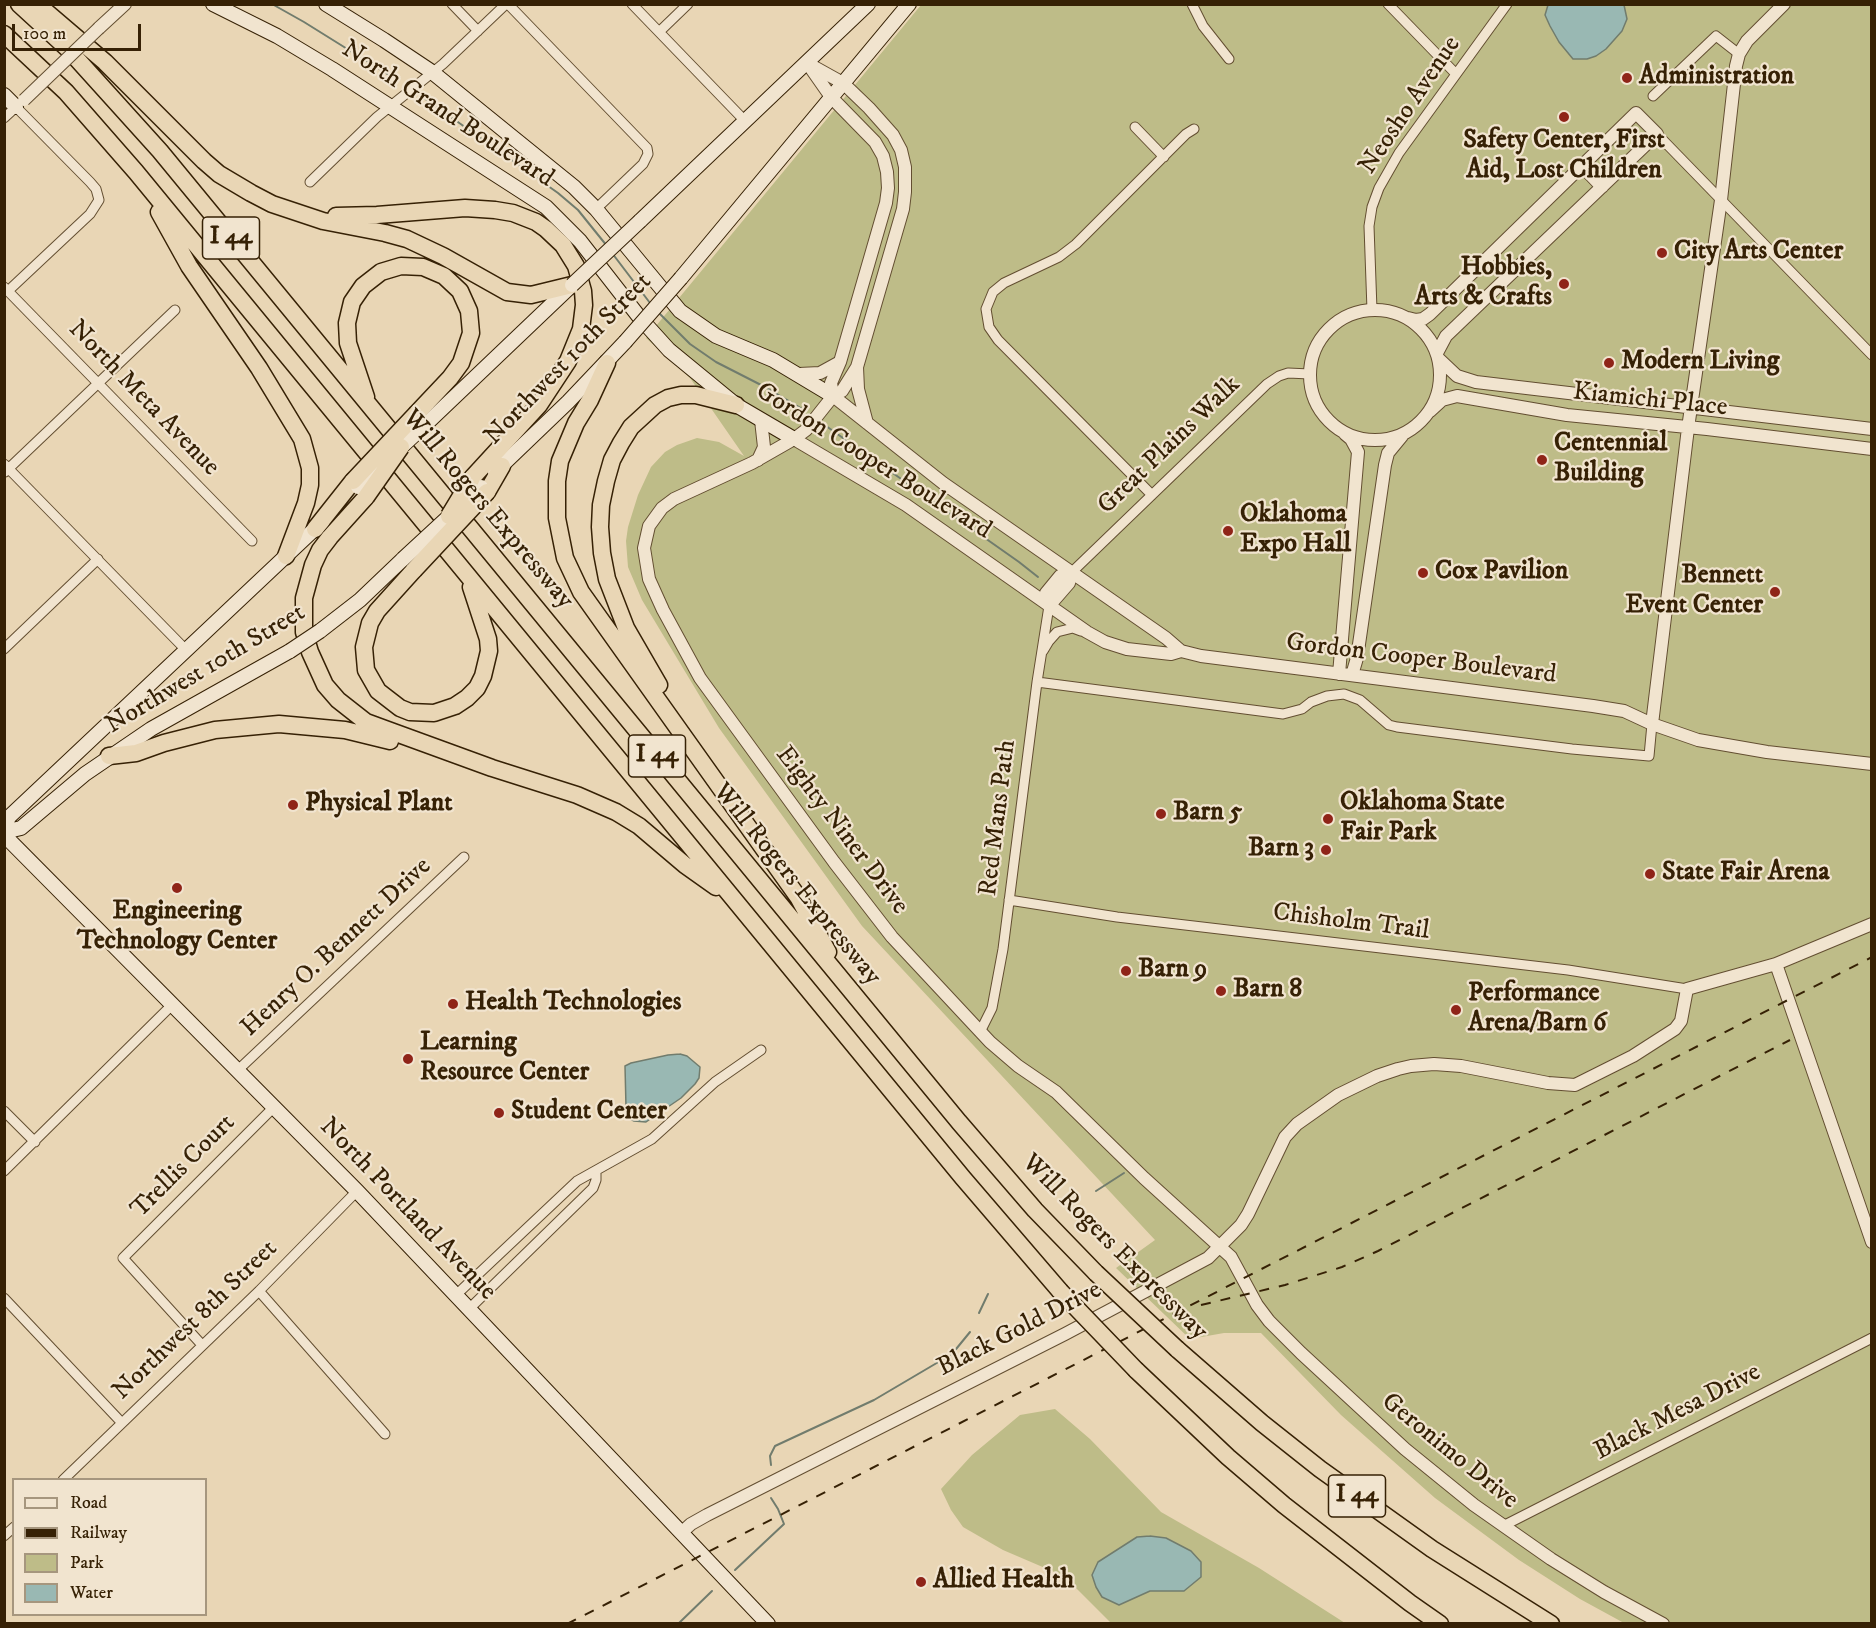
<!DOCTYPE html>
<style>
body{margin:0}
#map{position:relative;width:1876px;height:1628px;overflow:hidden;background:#e9d6b5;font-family:"IM FELL DW Pica",serif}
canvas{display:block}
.frame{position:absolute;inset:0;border:6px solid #362105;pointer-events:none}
.legend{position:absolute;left:12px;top:1478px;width:195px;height:138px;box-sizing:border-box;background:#f1e4cf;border:2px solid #a6967e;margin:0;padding:8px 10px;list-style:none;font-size:18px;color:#362105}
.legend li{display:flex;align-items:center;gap:12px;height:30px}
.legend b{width:30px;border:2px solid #a6967e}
.scale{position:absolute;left:12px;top:24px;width:129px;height:27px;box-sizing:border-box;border:3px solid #362105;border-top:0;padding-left:8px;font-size:18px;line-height:21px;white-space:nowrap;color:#362105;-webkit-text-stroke:4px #f1e4cf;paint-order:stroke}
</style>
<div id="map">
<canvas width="1876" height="1628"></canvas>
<div class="frame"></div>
<ul class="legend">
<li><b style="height:8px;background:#f1e4cf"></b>Road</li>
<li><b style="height:8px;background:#362105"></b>Railway</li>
<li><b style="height:16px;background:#bebc88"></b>Park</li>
<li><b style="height:16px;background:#99b8b3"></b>Water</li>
</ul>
<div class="scale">100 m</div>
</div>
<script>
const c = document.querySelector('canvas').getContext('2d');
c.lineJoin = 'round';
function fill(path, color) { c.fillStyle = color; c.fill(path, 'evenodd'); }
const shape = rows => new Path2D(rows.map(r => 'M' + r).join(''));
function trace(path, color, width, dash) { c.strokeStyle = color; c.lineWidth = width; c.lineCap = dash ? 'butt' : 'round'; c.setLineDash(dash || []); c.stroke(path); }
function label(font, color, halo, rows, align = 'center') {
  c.font = font + ' "IM FELL DW Pica",serif'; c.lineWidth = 4.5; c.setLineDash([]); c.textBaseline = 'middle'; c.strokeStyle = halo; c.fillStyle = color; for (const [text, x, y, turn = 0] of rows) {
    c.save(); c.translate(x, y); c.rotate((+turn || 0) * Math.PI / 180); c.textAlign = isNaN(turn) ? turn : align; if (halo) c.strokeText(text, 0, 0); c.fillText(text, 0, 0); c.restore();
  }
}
fill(shape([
 [921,5,1871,5,1871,1623,1624,1623,1580,1599,1519,1560,1435,1498,1341,1415,1261,1333,1224,1333,1190,1339,1116,1268,1155,1240,862,926,719,728,642,600,628,567,626,541,628,527,638,495,651,467,665,452,677,445,697,438,719,442,744,456,690,378,646,338],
 [1055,1409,1090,1439,1161,1512,1259,1568,1345,1623,1111,1623,1068,1580,1059,1574,1003,1550,963,1527,951,1510,941,1489,972,1455,1020,1415]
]), '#bebc88');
const water = shape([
 [1548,5,1624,5,1627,19,1622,31,1606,49,1596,56,1587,59,1573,59,1559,42,1550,26,1545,15,1548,5],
 [680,1054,687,1056,700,1067,699,1078,695,1084,681,1098,646,1122,634,1121,630,1119,626,1107,625,1066,631,1063,668,1055,680,1054],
 [1150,1536,1166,1538,1191,1551,1201,1562,1201,1577,1184,1591,1150,1591,1119,1605,1102,1597,1096,1587,1092,1575,1098,1562,1137,1537,1150,1536]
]);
fill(water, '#99b8b3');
trace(water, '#717c6d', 1.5);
trace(shape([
 [272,4,304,22,397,80],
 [424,98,558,193,578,210,607,246],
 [612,253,650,303],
 [658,312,690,344,716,362,765,387,804,410],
 [826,426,1019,562,1038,577],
 [1096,1191,1124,1173],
 [979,1313,988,1294],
 [771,1465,770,1456,775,1446,874,1400,952,1354,970,1332],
 [735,1570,784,1524,778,1509,771,1498],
 [678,1624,712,1591]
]), '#717c6d', 2);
const minor = shape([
 [452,4,478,31],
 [508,4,647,148,648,154,643,164,596,209],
 [632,4,745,121],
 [1192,4,1203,26,1229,59],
 [1388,4,1456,74],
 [659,32,688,4],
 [1653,96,1716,36,1739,54],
 [4,118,16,107,90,182,96,189,99,200,90,214,8,291],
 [1135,127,1164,157],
 [1657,134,1872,355],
 [310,182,377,117,443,64,506,4],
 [4,287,252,541],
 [1372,310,1369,226,1372,207,1379,188,1399,153,1507,4],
 [4,464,186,650],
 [5,472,175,310],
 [1152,495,998,340,989,327,986,309,993,292,1004,283,1059,257,1076,244,1186,134,1194,129],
 [1072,572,1267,384,1279,376,1288,373,1310,374],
 [4,649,98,559],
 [1043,651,1049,641,1057,632,1073,628,1081,631],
 [1037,682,1283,714,1302,709,1311,702,1327,696,1344,694,1360,700,1389,725,1397,727,1572,749,1649,756,1652,724],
 [1009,900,1117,917,1568,970,1687,989],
 [980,1032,992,1008,1003,949,1037,682,1049,606],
 [238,1070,464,857],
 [4,1111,35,1142],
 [4,1171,173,1004],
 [259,1291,385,1434],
 [456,1295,577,1181,652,1139,715,1082,761,1050],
 [4,1298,122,1423],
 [469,1309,593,1188,596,1180,596,1171],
 [202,1345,123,1258,274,1107],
 [63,1480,259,1291,357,1191],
 [1503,1526,1872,1338],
 [4,1536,14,1527]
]);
const tertiary = shape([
 [99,28,125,4],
 [807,63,843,83,869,108,893,135,901,150,905,167,905,192,903,209,857,367,842,391,833,396,806,430,794,439,752,463,674,499,662,508,649,526,644,548,649,579,663,610,700,678,834,862,892,937,990,1042,1018,1066,1056,1092,1144,1178,1231,1257,1257,1305,1269,1321,1301,1353,1405,1449,1474,1505,1551,1559,1604,1592,1663,1624],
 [810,67,831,97,875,142,883,156,887,172,888,188,886,203,840,362,831,383,833,396],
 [1582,166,1602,187],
 '1310 375a65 65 0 1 1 130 0a65 65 0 1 1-130 0Z',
 [1408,318,1416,320,1423,319,1430,314,1636,113,1657,134,1446,336,1437,353],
 [1439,359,1457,376,1476,382,1872,429],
 [857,367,858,389,867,423],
 [799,374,820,373,840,362],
 [833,396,943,483,1166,638,1181,651],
 [1430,411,1442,400,1457,396,1567,415,1707,429,1872,449],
 [794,439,906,505,1087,632,1105,642,1127,649,1171,654,1181,651,1201,656,1593,706,1624,711,1652,724,1698,740,1767,752,1872,764],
 [758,460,764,447,761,420],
 [1049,606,1046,593,1060,576,1072,572],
 [1049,606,1069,583,1072,572],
 [1339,674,1358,452,1351,439,1345,434],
 [1352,675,1357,658,1385,465,1388,453,1402,436],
 [1652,724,1688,428,1721,200,1736,66,1739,54,1747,41,1784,4],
 [1776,964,1872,1242],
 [681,1533,691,1524,707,1515,1065,1334,1208,1258,1241,1225,1248,1214,1285,1137,1297,1124,1338,1095,1377,1076,1398,1069,1411,1066,1434,1064,1461,1066,1548,1083,1575,1085,1633,1056,1675,1029,1681,1021,1687,989,1776,964,1872,924]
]);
const secondary = shape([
 [213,4,277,36,332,69,546,207,580,241,640,318,669,350,736,405,794,439],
 [326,4,384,40,432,72,574,187,596,209,680,311,716,336,773,360,833,396],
 [4,95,16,107],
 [640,221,868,4],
 [681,278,909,4],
 [425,425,572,285],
 [495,472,568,402,625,342],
 [320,631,360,600,403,559],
 [4,828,9,817,322,522],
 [4,832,21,828,85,774,151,729,290,651],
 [4,835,357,1191,768,1624]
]);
const motorway = shape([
 [19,4,67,48,160,151,959,1122,1035,1210,1096,1273],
 [37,4,105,62,204,161,219,174,251,193,272,204,323,221,385,233,407,239,443,256,507,292,531,295,572,285],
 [4,34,66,92,136,172,963,1178,1060,1291],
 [159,212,189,266,259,368,302,439,310,468,310,485,306,503,286,556],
 [336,216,377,215,465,208,495,210,513,213,536,222,546,229,563,245,576,266,583,291,584,305,581,329,568,361,539,405,472,478],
 [607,363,590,400,576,423,560,461,557,481,557,518,565,558,581,592,798,897,828,952],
 [366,397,348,343,347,323,352,302,363,286,381,272,401,266,423,267,444,276,460,291,469,311,471,333,461,363,450,378,417,413],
 [487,492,502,466],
 [366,497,330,537,320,550,313,565,304,598,304,632,310,652,325,685,338,700,366,722,385,729,492,768,577,795,616,812,639,826,685,865,716,887],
 [315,529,353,481],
 [414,570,377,611,370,623,364,647,366,670,378,691,400,708,410,712,434,713,455,706,467,698,477,688,483,676,489,651,488,639,471,587],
 [659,685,626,628,607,579,602,553,600,527,601,505,606,481,612,460,621,443,631,427,655,405,668,398,681,395,696,395,736,405],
 [109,756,136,753,164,743,215,730,279,724,345,730,390,741],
 [1177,1349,1262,1423,1320,1469,1432,1549,1551,1624],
 [1136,1370,1228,1457,1284,1505,1410,1603,1440,1624]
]);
trace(minor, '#634e31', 11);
trace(tertiary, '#634e31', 14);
trace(secondary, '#362105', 16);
trace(motorway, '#362105', 19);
trace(minor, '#f1e4cf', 9);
trace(tertiary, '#f1e4cf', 12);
trace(secondary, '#f1e4cf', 14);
trace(motorway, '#e9d6b5', 16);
trace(shape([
 [1201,1305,1285,1285,1342,1267,1378,1251,1790,1040],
 [567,1624,1872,957]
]), '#362105', 2, [10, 10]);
const tertiaryBridge = shape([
 [24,100,99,28]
]);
const secondaryBridge = shape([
 [572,285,640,221],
 [625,342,681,278],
 [358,487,425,425],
 [403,559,481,487],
 [290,651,320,631]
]);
const motorwayBridge = shape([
 [353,481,417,413],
 [366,497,401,447],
 [449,516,472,478],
 [414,570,487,492],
 [1096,1273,1177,1349],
 [1060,1291,1136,1370]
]);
trace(tertiaryBridge, '#634e31', 14, []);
trace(secondaryBridge, '#362105', 16, []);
trace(motorwayBridge, '#362105', 19, []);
trace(tertiaryBridge, '#f1e4cf', 12);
trace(secondaryBridge, '#f1e4cf', 14);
trace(motorwayBridge, '#e9d6b5', 16);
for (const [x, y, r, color] of [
 [1627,78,6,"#8f2418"],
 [1564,117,6,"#8f2418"],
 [1662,253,6,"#8f2418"],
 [1564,284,6,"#8f2418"],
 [1609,363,6,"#8f2418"],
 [1542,460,6,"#8f2418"],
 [1228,531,6,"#8f2418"],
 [1423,573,6,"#8f2418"],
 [1775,592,6,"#8f2418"],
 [293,805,6,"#8f2418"],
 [1161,814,6,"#8f2418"],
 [1328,819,6,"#8f2418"],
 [1326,850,6,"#8f2418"],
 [1650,874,6,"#8f2418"],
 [177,888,6,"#8f2418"],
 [1126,971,6,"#8f2418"],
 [1221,991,6,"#8f2418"],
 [453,1004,6,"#8f2418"],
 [1456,1010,6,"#8f2418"],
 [408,1059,6,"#8f2418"],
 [499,1113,6,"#8f2418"],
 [921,1582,6,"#8f2418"]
]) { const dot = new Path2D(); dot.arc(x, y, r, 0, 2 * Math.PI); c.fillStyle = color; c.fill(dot); trace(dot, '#f1e4cf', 2); }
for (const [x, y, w] of [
 [231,238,57],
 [657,756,57],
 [1357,1496,57]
]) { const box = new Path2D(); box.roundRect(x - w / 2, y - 21, w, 42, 4.5); c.fillStyle = '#f1e4cf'; c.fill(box); trace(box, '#362105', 1.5); }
label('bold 24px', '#362105', null, [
 ["I 44",231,238],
 ["I 44",657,756],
 ["I 44",1357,1496]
]);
label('bold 26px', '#362105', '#f1e4cf', [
 ["Administration",1639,78],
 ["Safety Center, First",1564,142,"center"],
 ["Aid, Lost Children",1564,172,"center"],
 ["City Arts Center",1674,253],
 ["Hobbies,",1552,269,"right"],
 ["Arts & Crafts",1552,299,"right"],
 ["Modern Living",1621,363],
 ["Centennial",1554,445],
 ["Building",1554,475],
 ["Oklahoma",1240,516],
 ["Expo Hall",1240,546],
 ["Cox Pavilion",1435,573],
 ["Bennett",1763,577,"right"],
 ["Event Center",1763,607,"right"],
 ["Oklahoma State",1340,804],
 ["Fair Park",1340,834],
 ["Physical Plant",305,805],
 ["Barn 5",1173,814],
 ["Barn 3",1314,850,"right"],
 ["State Fair Arena",1662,874],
 ["Engineering",177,913,"center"],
 ["Technology Center",177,943,"center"],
 ["Barn 9",1138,971],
 ["Barn 8",1233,991],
 ["Performance",1468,995],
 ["Arena/Barn 6",1468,1025],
 ["Health Technologies",465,1004],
 ["Learning",420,1044],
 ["Resource Center",420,1074],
 ["Student Center",511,1113],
 ["Allied Health",933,1582]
], 'left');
label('26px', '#362105', '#f1e4cf', [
 ["Neosho Avenue",1411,106,-56],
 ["North Grand Boulevard",447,115,33],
 ["Northwest 10th Street",569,360,-46],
 ["North Meta Avenue",143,399,46],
 ["Kiamichi Place",1650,401,6],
 ["Great Plains Walk",1170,446,-44],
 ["Gordon Cooper Boulevard",873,462,32],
 ["Will Rogers Expressway",487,510,50],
 ["Gordon Cooper Boulevard",1421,660,7],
 ["Northwest 10th Street",206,670,-31],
 ["Red Mans Path",999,818,-83],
 ["Eighty Niner Drive",841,831,53],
 ["Will Rogers Expressway",796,885,51],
 ["Chisholm Trail",1351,923,7],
 ["Henry O. Bennett Drive",337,948,-43],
 ["Trellis Court",184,1167,-45],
 ["North Portland Avenue",407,1210,46],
 ["Will Rogers Expressway",1114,1248,45],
 ["Northwest 8th Street",196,1321,-44],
 ["Black Gold Drive",1020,1330,-27],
 ["Black Mesa Drive",1678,1413,-27],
 ["Geronimo Drive",1449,1452,39]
]);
</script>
